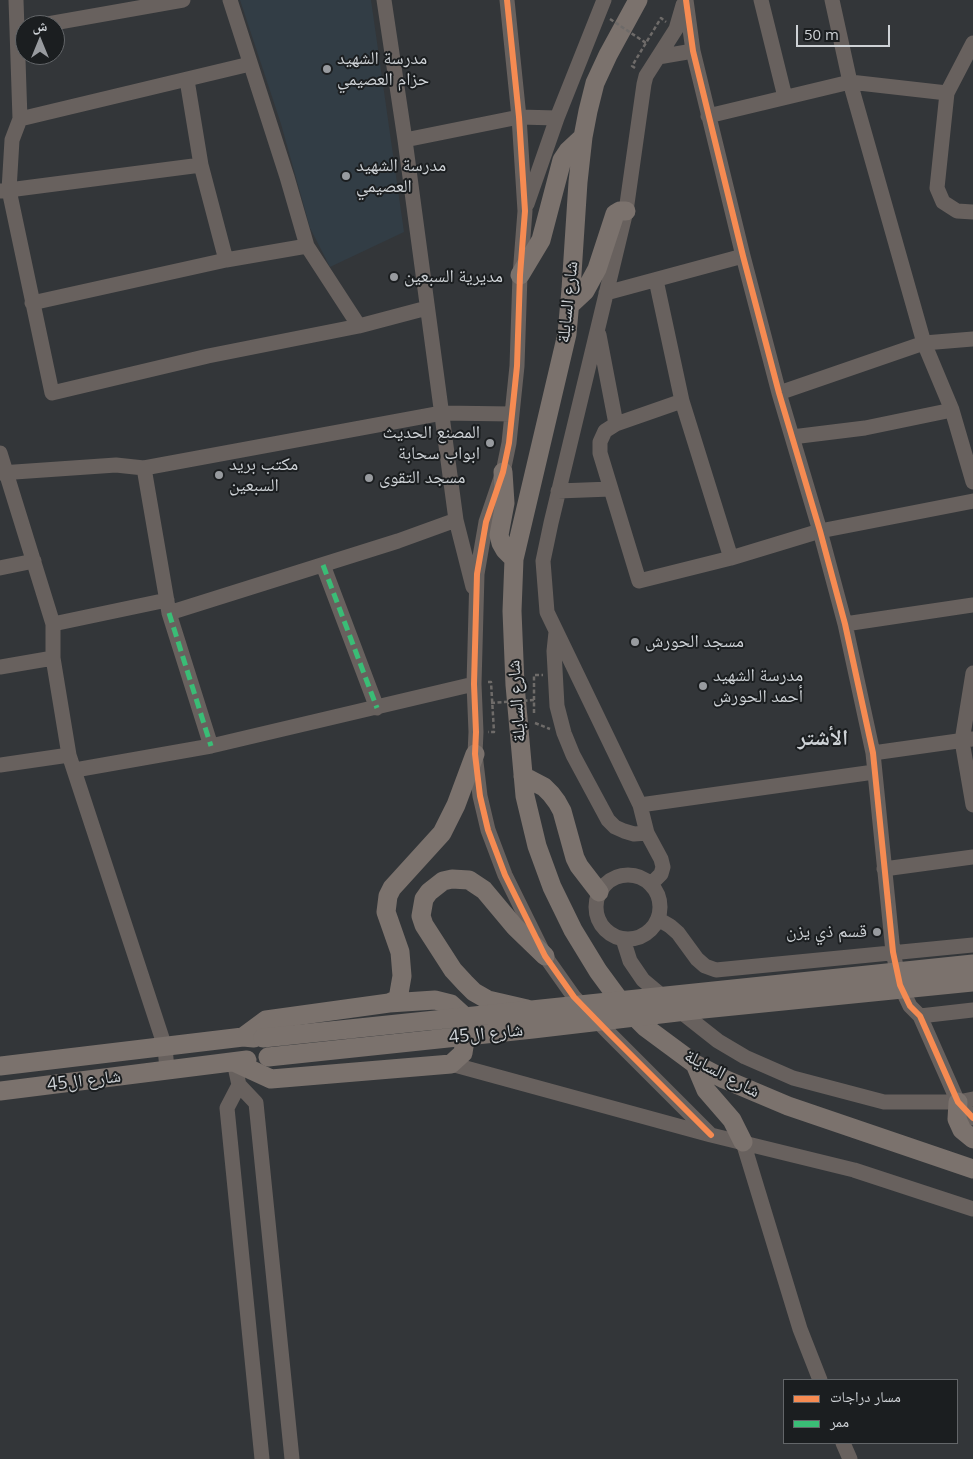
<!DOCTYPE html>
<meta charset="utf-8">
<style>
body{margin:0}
#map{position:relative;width:973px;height:1459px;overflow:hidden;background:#333639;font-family:"Open Sans","Noto Naskh Arabic",sans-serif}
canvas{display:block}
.legend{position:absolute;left:783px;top:1379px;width:175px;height:65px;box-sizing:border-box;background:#1b1e20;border:1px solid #636669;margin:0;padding:6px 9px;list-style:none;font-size:15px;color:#ced2d6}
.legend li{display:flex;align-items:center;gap:10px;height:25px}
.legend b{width:25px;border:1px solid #636669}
.north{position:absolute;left:15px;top:15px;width:50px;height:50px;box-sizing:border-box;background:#1b1e20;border:1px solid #636669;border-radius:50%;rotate:0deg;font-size:14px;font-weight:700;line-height:20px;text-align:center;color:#ced2d6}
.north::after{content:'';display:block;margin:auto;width:18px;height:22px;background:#989b9f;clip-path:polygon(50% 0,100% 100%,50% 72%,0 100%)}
.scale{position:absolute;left:796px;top:25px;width:94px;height:22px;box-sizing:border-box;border:2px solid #ced2d6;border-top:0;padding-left:6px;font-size:15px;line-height:18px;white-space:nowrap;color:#ced2d6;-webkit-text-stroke:4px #1b1e20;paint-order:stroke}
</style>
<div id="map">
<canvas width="973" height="1459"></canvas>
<ul class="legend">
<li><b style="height:6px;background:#f68b52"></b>مسار دراجات</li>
<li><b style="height:6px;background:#3abd76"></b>ممر</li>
</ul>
<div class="north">ش</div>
<div class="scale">50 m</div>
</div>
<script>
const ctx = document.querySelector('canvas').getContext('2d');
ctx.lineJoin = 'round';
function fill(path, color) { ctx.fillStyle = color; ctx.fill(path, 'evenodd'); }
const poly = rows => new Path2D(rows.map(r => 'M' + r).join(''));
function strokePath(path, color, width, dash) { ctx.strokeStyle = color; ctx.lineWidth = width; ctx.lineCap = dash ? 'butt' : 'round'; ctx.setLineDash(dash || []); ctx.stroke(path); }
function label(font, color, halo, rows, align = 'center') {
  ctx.font = font + ' "Open Sans","Noto Naskh Arabic",sans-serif'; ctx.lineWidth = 4; ctx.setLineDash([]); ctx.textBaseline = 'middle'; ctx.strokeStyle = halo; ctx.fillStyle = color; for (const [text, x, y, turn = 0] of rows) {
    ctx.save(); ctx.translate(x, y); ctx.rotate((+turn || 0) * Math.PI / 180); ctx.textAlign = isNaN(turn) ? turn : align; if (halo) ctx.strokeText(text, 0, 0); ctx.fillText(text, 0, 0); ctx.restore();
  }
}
fill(poly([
 [240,0,371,0,404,232,330,267,310,228,281,124]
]), '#323d45');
strokePath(poly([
 [635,68,632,66,661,18,666,22],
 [488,682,491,682,494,732,488,732],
 [534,713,534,675,543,675],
 [535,723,550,729]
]), '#6e6b69', 2.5, [4, 2.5]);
strokePath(poly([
 [16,0,20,119,12,140,9,190,52,393,208,356,359,326,427,308],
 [230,0,287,177,307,246,359,326],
 [384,0,405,140,456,520,473,587],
 [507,0,519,117,525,211,520,275,517,366,509,443,503,472,486,522,477,574,474,684,476,732,475,754,480,796,488,830,505,875,545,956,574,997,610,1034,711,1135],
 [686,0,693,51,743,256,779,393,820,531,845,624,873,753,893,952,900,985,910,1006,920,1016,958,1102,973,1118],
 [761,0,785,97],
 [832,0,850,82,924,343,952,410,973,482],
 [42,25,183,0],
 [973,43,947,93,937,188,943,202,957,211,973,212],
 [658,57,693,51],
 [187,80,201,165,226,260],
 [708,116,850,82,947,93],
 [20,119,250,64],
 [405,140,519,117,557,118],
 [1,191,201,165],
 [527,204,557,118,604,0],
 [656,280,682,401,731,558],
 [606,293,743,256],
 [32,303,226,260,307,246],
 [599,335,616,424],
 [779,393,924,343,973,339],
 [682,401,616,424,605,431,600,442,600,453,639,581,731,558,820,531,973,501],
 [792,437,865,428,952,410],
 [0,453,53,624,53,658,69,755,165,1047,167,1070],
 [144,468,169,613,211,746],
 [0,473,116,465,144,468,442,413,512,414],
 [558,491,611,489],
 [323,565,377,708],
 [0,568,34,561],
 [169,613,398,541,456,520],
 [53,624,167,600],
 [845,624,973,605],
 [556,632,554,651,557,706,564,733,573,755,608,820,615,827,624,831,634,834,647,833],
 [0,667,53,658],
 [973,673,962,741,973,805],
 [873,753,972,739],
 [0,765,69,755],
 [75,770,211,746,474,684],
 [640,805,874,772],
 [884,869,973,857],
 '596 907a32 32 0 1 1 64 0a32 32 0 1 1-64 0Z',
 [651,884,661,874,663,867,661,859,647,833,640,805,547,612,543,561,551,523,626,211,644,84,646,76,676,29,683,5],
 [658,919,670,926,678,933,697,959,705,966,716,970,973,945],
 [623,939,630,961,643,980,680,1011,718,1041,745,1057,793,1078,884,1102,958,1102,973,1099],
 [920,1016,973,1010],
 [234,1062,239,1085,256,1103,292,1459],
 [451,1064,711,1135,854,1170,973,1209],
 [239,1085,227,1108,262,1459],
 [743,1142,800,1329,820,1380],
 [843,1443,850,1459]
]), '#68615e', 15);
strokePath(poly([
 [638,0,608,55,595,83,588,111,583,137,578,182,571,289,567,334,514,559,512,611,515,685,525,796,537,846,552,887,573,930,598,971,623,1005,645,1027,695,1064,724,1079,788,1106,973,1169],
 [520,275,541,240,562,160,568,151,583,137],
 [570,305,585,291,597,269,615,214,620,211,626,211],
 [503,472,505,503,499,535,501,543,505,550,514,559],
 [523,776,544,787,551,794,557,802,562,811,575,858,579,866,599,892],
 [389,1003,398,999,402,976,400,952,386,912,388,896,392,888,442,833,456,805,475,754],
 [527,1009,488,1000,474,992,465,983,453,970,424,925,421,916,424,899,429,892,443,881,452,879,469,880,484,890,515,927,545,956],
 [234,1062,271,1079,451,1064,463,1053,466,1033,462,1014,451,1004,435,1000,389,1003,266,1020,243,1037],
 [695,1064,706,1090,732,1120,743,1142],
 [0,1066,243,1037,254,1038],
 [0,1091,247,1060],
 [958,1102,957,1119,962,1130,973,1139]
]), '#7b726d', 19);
strokePath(poly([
 [610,19,646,43],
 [491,703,534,700]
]), '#6e6b69', 2.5, [4, 2.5]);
strokePath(poly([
 [263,1038,973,964],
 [268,1057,533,1029,703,1009,973,982]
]), '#7b726d', 19);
strokePath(poly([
 [323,565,377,708],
 [169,613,211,746]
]), '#3abd76', 5, [10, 5]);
strokePath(poly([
 [507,0,519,117,525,211,520,275,517,366,509,443,503,472,486,522,477,574,474,684,476,732,475,754,480,796,488,830,505,875,545,956,574,997,610,1034,711,1135],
 [686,0,693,51,743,256,779,393,820,531,845,624,873,753,893,952,900,985,910,1006,920,1016,958,1102,973,1118]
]), '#f68b52', 6);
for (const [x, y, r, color] of [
 [327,69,5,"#989b9f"],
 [346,176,5,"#989b9f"],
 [394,277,5,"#989b9f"],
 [490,443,5,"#989b9f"],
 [219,475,5,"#989b9f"],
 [369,478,5,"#989b9f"],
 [635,642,5,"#989b9f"],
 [703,686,5,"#989b9f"],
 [877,932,5,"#989b9f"]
]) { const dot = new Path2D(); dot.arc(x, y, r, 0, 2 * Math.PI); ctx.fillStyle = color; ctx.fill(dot); strokePath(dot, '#1b1e20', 2); }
label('18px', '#ced2d6', '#1b1e20', [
 ["مدرسة الشهيد",337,59],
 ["حزام العصيمي",337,80],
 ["مدرسة الشهيد",356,166],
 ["العصيمي",356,187],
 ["مديرية السبعين",404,277],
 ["المصنع الحديث",480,433,"right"],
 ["ابواب سحابة",480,454,"right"],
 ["مكتب بريد",229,465],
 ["السبعين",229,486],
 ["مسجد التقوى",379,478],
 ["مسجد الحورش",645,642],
 ["مدرسة الشهيد",713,676],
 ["أحمد الحورش",713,697],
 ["قسم ذي يزن",867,932,"right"]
], 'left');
label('18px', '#ced2d6', '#1b1e20', [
 ["شارع السايلة",568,302,-84],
 ["شارع السايلة",517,701,-94],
 ["شارع ال45",486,1034,-6],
 ["شارع السايلة",722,1074,28],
 ["شارع ال45",84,1081,-7]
]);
label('bold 22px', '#ced2d6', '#1b1e20', [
 ["الأشتر",823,739]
]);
</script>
